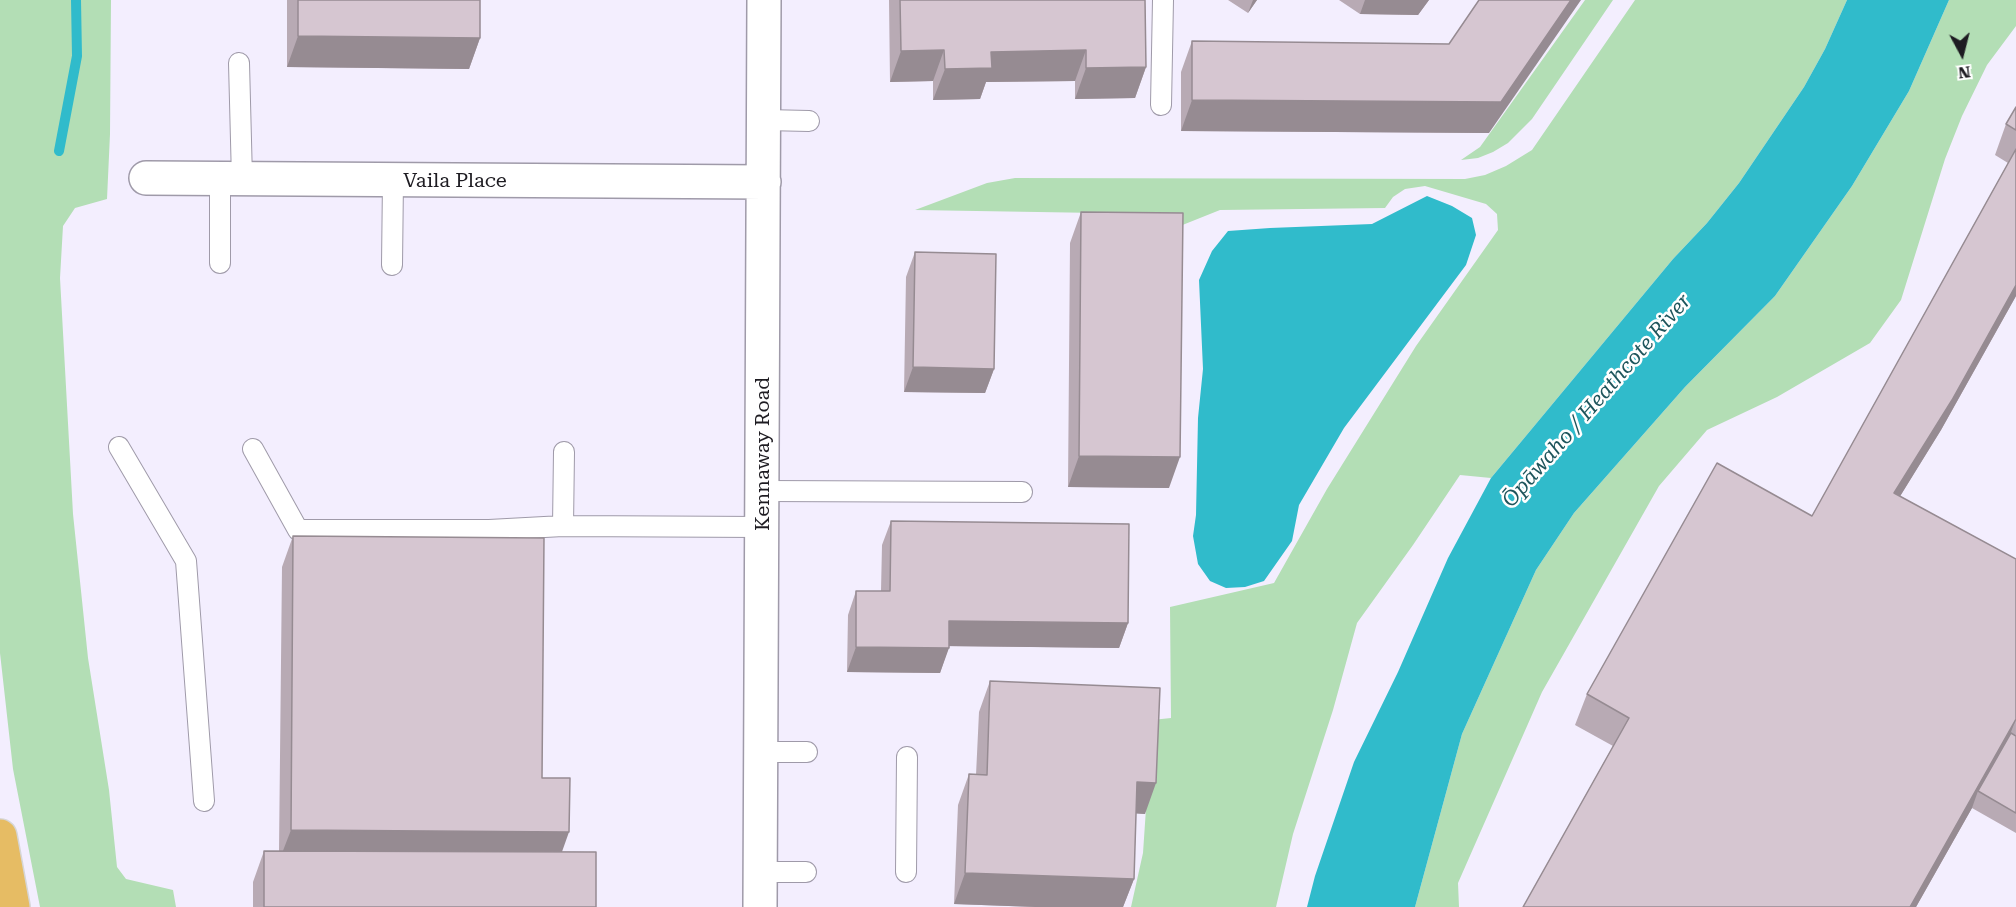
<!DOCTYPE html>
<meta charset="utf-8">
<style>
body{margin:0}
#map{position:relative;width:2016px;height:907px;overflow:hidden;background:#f3eefe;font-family:"Roboto Serif",serif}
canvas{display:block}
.north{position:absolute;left:1932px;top:24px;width:60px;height:60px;-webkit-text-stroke:4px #fff;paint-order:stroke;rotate:173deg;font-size:16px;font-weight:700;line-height:24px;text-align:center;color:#1e1c22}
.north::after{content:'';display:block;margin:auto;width:21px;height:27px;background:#1e1c22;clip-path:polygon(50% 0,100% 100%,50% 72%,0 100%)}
</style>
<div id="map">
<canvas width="2016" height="907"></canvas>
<div class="north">N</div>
</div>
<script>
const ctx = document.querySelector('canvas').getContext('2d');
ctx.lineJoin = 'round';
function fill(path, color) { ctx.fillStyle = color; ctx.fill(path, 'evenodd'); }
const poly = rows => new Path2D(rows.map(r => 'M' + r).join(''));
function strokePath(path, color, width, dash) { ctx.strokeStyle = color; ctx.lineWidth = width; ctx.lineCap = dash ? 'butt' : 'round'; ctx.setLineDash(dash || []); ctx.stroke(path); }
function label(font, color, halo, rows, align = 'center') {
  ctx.font = font + ' "Roboto Serif",serif'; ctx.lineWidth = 5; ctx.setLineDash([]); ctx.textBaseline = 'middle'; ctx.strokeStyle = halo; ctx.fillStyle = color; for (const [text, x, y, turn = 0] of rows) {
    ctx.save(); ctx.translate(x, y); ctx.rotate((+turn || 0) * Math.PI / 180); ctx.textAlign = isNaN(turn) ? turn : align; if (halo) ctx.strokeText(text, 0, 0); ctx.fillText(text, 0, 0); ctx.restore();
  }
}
fill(poly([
 [0,0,111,0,110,134,107,199,75,208,63,226,60,278,73,514,88,658,109,790,117,867,126,879,173,890,176,907,40,907,13,769,0,653],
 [1585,0,1613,0,1532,119,1508,143,1493,152,1478,158,1461,160,1480,147],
 [1635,0,1847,0,1825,49,1804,87,1739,183,1707,223,1673,259,1491,478,1460,475,1413,545,1357,623,1333,710,1293,834,1276,907,1131,907,1143,853,1152,720,1171,718,1170,607,1274,583,1327,489,1416,346,1498,230,1497,214,1486,204,1425,186,1405,189,1393,197,1385,208,1220,210,1175,228,1160,214,915,210,987,183,1015,178,1465,179,1485,175,1506,166,1532,150],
 [1949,0,2016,0,2016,26,1987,65,1962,116,1945,159,1901,300,1870,343,1777,397,1707,430,1659,486,1542,692,1458,883,1459,907,1415,907,1462,734,1536,570,1574,513,1685,387,1775,296,1852,186,1909,91]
]), '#b3deb5');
fill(poly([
 [1847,0,1949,0,1909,91,1852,186,1775,296,1685,387,1574,513,1536,570,1462,734,1415,907,1307,907,1315,876,1354,762,1398,672,1448,558,1491,478,1673,259,1707,223,1739,183,1804,87,1825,49],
 [1427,196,1452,206,1472,218,1476,235,1466,265,1344,428,1299,505,1292,541,1264,581,1245,587,1226,588,1210,581,1198,564,1193,536,1196,515,1198,418,1203,369,1199,280,1212,251,1228,231,1270,228,1372,224]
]), '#30bbcb');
strokePath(poly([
 [59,151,77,56,76,0]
]), '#30bbcb', 10);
const service = poly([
 [239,63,242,179],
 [1161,105,1163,0],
 [765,120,809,121],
 [220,179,220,263],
 [392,265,393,180],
 [119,447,186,561,204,801],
 [253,449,298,530,489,530,563,526],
 [564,452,563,526,762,527],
 [763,491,1022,492],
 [761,752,807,752],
 [760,872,806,872],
 [906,872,907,757]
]);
const minor = poly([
 [146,178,764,182],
 [760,907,764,0]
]);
const trunk = poly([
 [0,836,13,907]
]);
strokePath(service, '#9f9aa9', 22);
strokePath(minor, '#9f9aa9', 36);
strokePath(trunk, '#d6d6d7', 36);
strokePath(service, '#fff', 20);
strokePath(minor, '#fff', 33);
strokePath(trunk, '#e6bc64', 33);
fill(poly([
 [287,0,480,0,480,38,469,69,287,67],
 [889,0,1145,0,1146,67,1135,98,1075,99,1075,81,986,82,980,99,933,100,933,81,890,82],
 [1228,0,1257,0,1248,13],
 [1339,0,1429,0,1418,15,1360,14],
 [1192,41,1489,133,1181,131,1181,72],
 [2016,107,2016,296,1941,430,1900,496,2016,559,2016,833,1972,808,1916,907,1523,907,1613,746,1575,725,1587,694,1812,516,2008,163,1995,155,2006,124],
 [1081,212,1169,488,1068,487,1070,243],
 [915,252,994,369,985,393,904,392,906,277],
 [891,521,1128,623,1119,648,949,646,940,673,847,672,848,615,856,591,881,591,882,545],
 [293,536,542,778,562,852,596,907,253,907,253,882,264,851,279,851,282,567],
 [990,681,1145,814,1136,813,1134,879,1123,907,1036,907,954,904,958,805,969,774,976,775,979,712]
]), '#b8aab4');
fill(poly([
 [1253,0,1257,0,1248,13],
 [1365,0,1429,0,1418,15,1360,14],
 [1571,0,1581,0,1489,133,1181,131,1192,100,1501,102],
 [298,36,480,38,469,69,287,67],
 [944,50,933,81,890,82,901,51],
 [1086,50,1075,81,986,82,980,99,933,100,945,69,991,52],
 [1146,67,1135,98,1075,99,1086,68],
 [2016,285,2016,296,1941,430,1883,524,1894,493],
 [913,367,994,369,985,393,904,392],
 [1079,456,1180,457,1169,488,1068,487],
 [949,621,1128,623,1119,648,940,646],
 [856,647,949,648,940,673,847,672],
 [2016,719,2004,750,1978,791,1972,808,1916,907,1910,907],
 [1137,782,1156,783,1145,814,1126,813],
 [291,830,569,832,558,863,279,861],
 [965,873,1134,879,1123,907,1036,907,954,904]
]), '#968b92');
const building = poly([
 [298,0,480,0,480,38,298,36,298,0],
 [900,0,1145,0,1146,67,1086,68,1086,50,991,52,992,68,945,69,944,50,901,51,900,0],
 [1479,0,1571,0,1501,102,1192,100,1192,41,1449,44,1479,0],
 [2016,107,2016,130,2006,124,2016,107],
 [2016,149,2016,285,1952,400,1894,493,2016,559,2016,719,1910,907,1523,907,1629,718,1587,694,1717,463,1812,516,2016,149],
 [1081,212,1183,213,1180,457,1079,456,1081,212],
 [915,252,996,254,994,369,913,367,915,252],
 [891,521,1129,524,1128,623,949,621,949,648,856,647,856,591,890,591,891,521],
 [293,536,544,538,542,778,570,778,569,832,291,830,293,536],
 [990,681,1160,688,1156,783,1137,782,1134,879,965,873,969,774,987,775,990,681],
 [2011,733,2016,736,2016,813,1978,791,2011,733],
 [264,851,596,852,596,907,264,907,264,851]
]);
fill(building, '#d6c6d1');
strokePath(building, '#968b92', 1.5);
label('20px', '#1e1c22', '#fff', [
 ["Vaila Place",455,181],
 ["Kennaway Road",763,454,-90]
]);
label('italic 21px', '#1e555c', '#fff', [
 ["Ōpāwaho / Heathcote River",1597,401,-49]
]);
</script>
